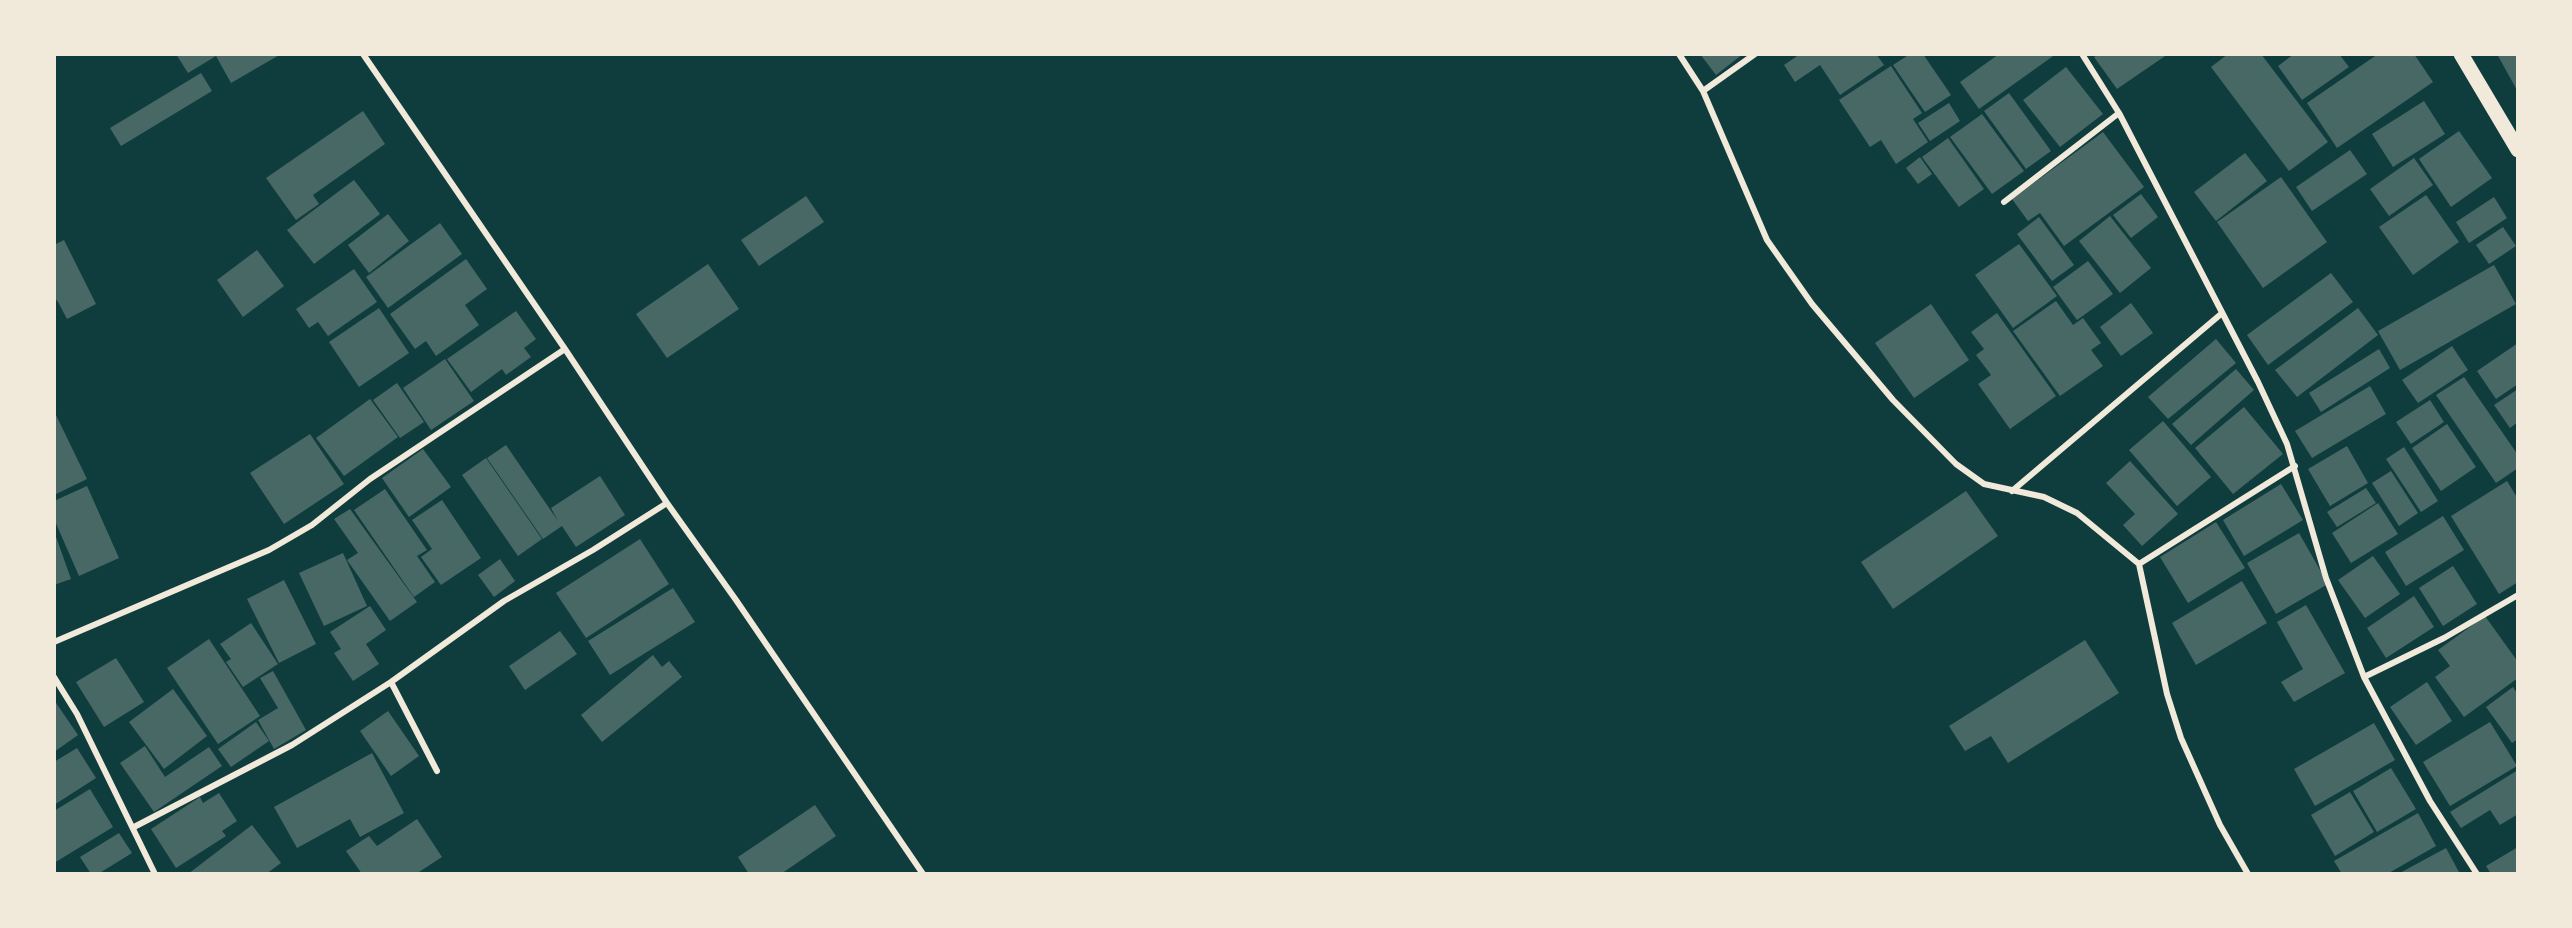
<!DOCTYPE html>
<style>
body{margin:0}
#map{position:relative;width:2572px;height:928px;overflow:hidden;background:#0f3d3e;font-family:"IBM Plex Serif",serif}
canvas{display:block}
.frame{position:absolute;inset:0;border:56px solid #f1e9da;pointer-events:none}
</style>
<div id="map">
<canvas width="2572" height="928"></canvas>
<div class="frame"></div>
</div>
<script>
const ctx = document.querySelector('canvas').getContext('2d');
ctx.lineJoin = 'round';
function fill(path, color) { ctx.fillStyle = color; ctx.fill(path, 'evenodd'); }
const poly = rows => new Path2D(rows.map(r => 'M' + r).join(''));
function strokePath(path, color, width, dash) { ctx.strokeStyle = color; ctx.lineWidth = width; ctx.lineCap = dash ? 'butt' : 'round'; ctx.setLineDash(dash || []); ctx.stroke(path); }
fill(poly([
 [176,54,281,54,231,83,216,56,188,73],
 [1700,54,1743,54,1716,75],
 [1800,54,1876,54,1884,65,1840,95,1820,65,1795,82,1784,65],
 [1910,54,1923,54,1951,95,1925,112,1893,65],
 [1999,54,2056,54,1979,109,1960,82],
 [2099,54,2168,54,2117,89,2094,57],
 [2228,54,2261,54,2328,142,2289,171,2211,67],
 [2294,54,2339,54,2349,67,2302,100,2278,66],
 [2378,54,2414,54,2433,82,2337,148,2307,103],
 [2497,54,2518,54,2518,92],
 [1891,66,1922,113,1913,119,1928,142,1896,164,1881,140,1870,147,1839,100],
 [2066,67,2103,114,2060,147,2023,100],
 [201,73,212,91,121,146,110,128],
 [2009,93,2051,151,2026,169,1984,111],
 [2424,101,2445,134,2393,167,2372,134],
 [1949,103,1960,121,1930,141,1918,123],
 [363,111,385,144,313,195,319,204,296,220,266,178],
 [1982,114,2024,171,1992,194,1950,137],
 [2459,131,2492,178,2451,207,2419,159],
 [2103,132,2144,187,2064,246,2040,213,2028,221,2012,199],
 [1948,138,1984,189,1959,207,1922,157],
 [2350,150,2367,174,2312,211,2296,187],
 [2245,153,2267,181,2216,221,2194,192],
 [1920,157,1932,174,1918,184,1906,168],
 [2414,158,2433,185,2389,216,2370,189],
 [2281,177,2327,242,2263,288,2217,222],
 [354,180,380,214,314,264,287,230],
 [2141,194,2158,217,2131,238,2113,215],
 [2426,195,2459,242,2413,275,2379,227],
 [806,196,824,222,759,266,741,240],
 [2494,197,2507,218,2469,243,2456,222],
 [388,214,409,241,369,273,348,245],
 [2110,216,2151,268,2120,293,2079,241],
 [2039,217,2074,265,2052,281,2017,234],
 [440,223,462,254,388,308,366,277],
 [2503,227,2516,246,2489,264,2476,245],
 [64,240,96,304,67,319,57,300,54,302,54,245],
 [2019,244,2057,296,2013,328,1975,275],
 [257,250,284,286,243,317,217,280],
 [466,259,487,289,465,305,479,325,436,356,426,341,415,349,390,314],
 [2088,261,2113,294,2077,320,2053,287],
 [708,264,739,309,667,358,636,314],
 [2494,265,2516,304,2400,370,2378,331],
 [354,269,377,302,328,336,318,322,309,328,296,309],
 [2331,273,2353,302,2268,365,2247,335],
 [2056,301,2073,325,2083,318,2101,343,2091,350,2103,366,2060,396,2013,331],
 [2131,303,2153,333,2121,356,2100,327],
 [1931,304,1969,360,1914,398,1875,343],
 [379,308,409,353,359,387,329,342],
 [2358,308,2378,335,2297,397,2275,370],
 [516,311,536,339,524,348,531,357,506,375,502,369,471,392,447,359],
 [1997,313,2056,396,2010,429,1978,384,1991,375,1976,355,1984,349,1971,332],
 [2216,339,2236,363,2168,419,2148,397],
 [2518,343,2518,384,2496,399,2477,371],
 [2452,346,2468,370,2418,403,2402,380],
 [2379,349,2390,368,2321,412,2309,393],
 [445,359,474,401,431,430,403,388],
 [2236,369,2254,390,2191,445,2172,424],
 [2464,377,2518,455,2518,468,2496,483,2436,395],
 [397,383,424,422,400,438,373,400],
 [2370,386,2386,414,2312,458,2295,431],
 [2518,389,2518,422,2510,428,2494,405],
 [370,399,398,437,344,476,316,438],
 [2430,400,2444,422,2411,444,2396,422],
 [2244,407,2283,454,2233,494,2195,448],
 [54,411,87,479,54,495],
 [2163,421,2211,477,2177,506,2129,450],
 [2447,424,2476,467,2441,491,2412,448],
 [310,434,344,484,284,524,250,473],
 [506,445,558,521,551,508,600,476,625,515,576,547,562,526,543,539,487,458],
 [2347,446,2368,483,2330,506,2308,469],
 [2404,447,2438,501,2421,512,2386,459],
 [423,449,451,487,409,517,382,478],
 [486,458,542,539,518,556,462,475],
 [2130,461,2178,514,2142,546,2123,525,2135,514,2106,483],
 [2391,471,2418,513,2399,526,2372,483],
 [2507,481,2518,499,2518,582,2499,594,2451,516],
 [2281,484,2303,520,2244,556,2223,520],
 [87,486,119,558,79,576,54,519,54,501],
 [2366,488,2376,503,2337,527,2327,512],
 [385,489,427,550,417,556,435,582,414,597,354,510],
 [1966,491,1998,536,1893,609,1861,562],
 [442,500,481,558,441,585,421,557,432,549,412,520],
 [2378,503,2398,534,2351,563,2332,533],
 [350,509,417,602,390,621,347,560,358,553,334,519],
 [2443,516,2464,550,2406,586,2385,552],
 [2216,522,2245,568,2188,603,2160,557],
 [54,531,71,579,54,585],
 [2299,533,2328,584,2276,614,2247,563],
 [640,539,669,584,586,638,556,593],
 [343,553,367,606,324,626,299,573],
 [2373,556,2400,594,2365,618,2338,580],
 [500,559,515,581,494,597,478,575],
 [2453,566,2477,604,2443,626,2419,588],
 [284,580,316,644,279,663,247,599],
 [2242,581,2267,623,2196,665,2172,623],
 [673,588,695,622,610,675,588,641],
 [2414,596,2434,627,2386,658,2367,628],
 [2306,605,2345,673,2294,702,2281,682,2303,669,2277,622],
 [370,606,386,630,366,644,379,664,353,681,334,653,341,649,330,632],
 [2485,616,2518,662,2518,678,2464,717,2435,677,2450,666,2438,650],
 [251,623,278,664,243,687,226,662,231,659,220,644],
 [560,631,577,654,525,690,509,666],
 [209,639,260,716,218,744,167,668],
 [2085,640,2119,693,2008,763,1991,736,1965,751,1949,726],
 [653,655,662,667,669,661,682,677,602,742,581,715],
 [116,658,144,702,104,727,76,682],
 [273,671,306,730,274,749,258,720,278,708,260,678],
 [2427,682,2452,721,2416,745,2390,707],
 [2513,687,2518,695,2518,739,2512,743,2486,707],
 [173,689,207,736,164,769,129,722],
 [54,700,78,735,54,752],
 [388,711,419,756,391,776,360,731],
 [256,722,269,741,231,767,218,749],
 [2490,722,2517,766,2450,806,2423,762],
 [2374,723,2395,760,2315,806,2294,769],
 [145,746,165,777,209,747,222,766,154,812,120,763],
 [77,748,96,778,54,805,54,762],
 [372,753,404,813,360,837,350,819,297,848,274,807],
 [2391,768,2416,809,2377,832,2353,791],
 [2518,770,2518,814,2500,825,2490,810,2461,828,2450,812],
 [90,789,113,827,54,863,54,811],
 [2350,792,2374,832,2335,856,2311,815],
 [219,793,237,821,222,831,226,836,176,868,151,829,200,797,203,803],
 [815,805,836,836,781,874,749,874,738,857],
 [2418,813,2436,846,2387,874,2342,874,2334,861],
 [417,819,442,857,416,874,362,874,346,851,369,836,377,846],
 [252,825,281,863,266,874,188,874],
 [119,833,132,853,98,874,91,874,80,857],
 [2518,847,2518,874,2491,874,2486,866],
 [2446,848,2460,874,2398,874]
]), '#486865');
strokePath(poly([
 [363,54,565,349,667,503,736,600,923,874],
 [1679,54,1703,91,1767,240,1812,304,1893,400,1956,464,1984,484,2044,497,2077,513,2139,564,2167,694,2181,738,2220,825,2248,874],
 [2082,54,2119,113,2258,382,2287,444,2326,578,2364,677,2430,801,2477,874],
 [1703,91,1755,54],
 [2004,202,2119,113],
 [2012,491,2221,314],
 [2139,564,2295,466],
 [54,642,269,550,312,525,370,479,565,349],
 [54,677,77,714,155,874],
 [2364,677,2444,638,2518,595],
 [391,682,437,771],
 [134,827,292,745,391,682,504,601,593,550,667,503]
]), '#f1e9da', 6);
strokePath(poly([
 [2461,54,2518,150]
]), '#f1e9da', 15);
</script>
